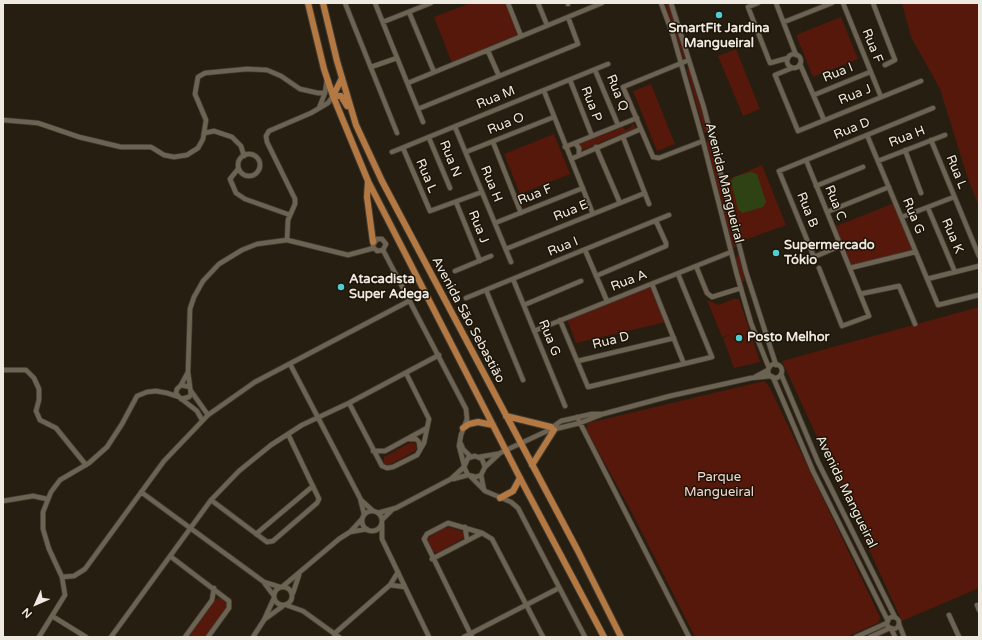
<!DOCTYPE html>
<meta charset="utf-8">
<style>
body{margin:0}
#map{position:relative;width:982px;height:640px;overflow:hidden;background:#261e10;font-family:"Varela Round",sans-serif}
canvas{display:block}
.frame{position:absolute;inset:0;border:4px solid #efeae1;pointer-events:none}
.north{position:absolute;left:16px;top:584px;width:40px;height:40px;-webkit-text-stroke:3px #1c1407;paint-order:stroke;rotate:225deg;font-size:11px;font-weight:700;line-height:16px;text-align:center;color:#efeae1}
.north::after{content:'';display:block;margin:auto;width:14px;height:18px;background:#efeae1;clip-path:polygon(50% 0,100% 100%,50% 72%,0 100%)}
</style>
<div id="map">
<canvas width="982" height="640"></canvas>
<div class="frame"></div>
<div class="north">N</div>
</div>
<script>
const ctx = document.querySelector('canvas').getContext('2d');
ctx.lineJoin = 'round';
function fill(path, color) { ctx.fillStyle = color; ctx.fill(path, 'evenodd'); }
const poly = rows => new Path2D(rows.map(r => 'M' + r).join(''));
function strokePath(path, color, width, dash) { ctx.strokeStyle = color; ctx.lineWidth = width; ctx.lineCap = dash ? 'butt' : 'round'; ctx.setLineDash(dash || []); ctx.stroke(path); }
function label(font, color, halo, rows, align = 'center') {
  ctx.font = font + ' "Varela Round",sans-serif'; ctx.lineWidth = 3; ctx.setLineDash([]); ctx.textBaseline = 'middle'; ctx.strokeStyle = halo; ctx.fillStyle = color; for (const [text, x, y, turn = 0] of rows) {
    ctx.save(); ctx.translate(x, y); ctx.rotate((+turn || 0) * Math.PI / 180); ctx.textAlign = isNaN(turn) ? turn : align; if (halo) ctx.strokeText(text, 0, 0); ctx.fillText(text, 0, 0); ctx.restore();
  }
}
fill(poly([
 [471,3,506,3,518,36,452,63,434,17],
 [665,3,668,3,686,58,683,59],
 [902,3,979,3,979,207,967,176,940,89,911,37],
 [841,17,858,59,813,77,796,35],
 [736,49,760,109,743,116,718,56],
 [688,66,707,130,705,135,687,71],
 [651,84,675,144,657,151,633,91],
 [633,123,636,128,582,150,580,144,623,127,625,130,630,128],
 [554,134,570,174,520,194,504,154],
 [710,140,736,247,733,248,706,142],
 [762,165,786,225,742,241,727,180],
 [894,203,913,249,911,252,852,266,849,264,834,227],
 [738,253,745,280,742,283,736,259],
 [649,286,652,287,666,322,576,343,567,319],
 [733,299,739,299,760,362,734,368,723,338,730,335,722,337,707,300,719,305],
 [979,307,979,588,902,621,782,361],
 [764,381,769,386,880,617,878,623,846,637,695,637,631,511,586,429,588,423],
 [411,442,415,443,417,447,415,451,389,465,383,464,384,457],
 [448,527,462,531,464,535,462,539,437,553,431,551,427,543,428,538,439,530],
 [221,598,227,603,227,606,205,637,187,637,211,604,216,599]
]), '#56180a');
fill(poly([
 [751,172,757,174,766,202,763,207,743,213,738,210,731,181,734,177]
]), '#2f4214');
const minor = poly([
 [345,3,397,133],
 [375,3,423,122],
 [508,3,521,36],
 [538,3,547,25],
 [568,3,568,4],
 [661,3,673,35,703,141,737,275,751,323,769,368],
 [671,3,704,108,746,272,776,365],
 [758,3,748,7,770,63,788,58],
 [776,3,796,55],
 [843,3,881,97],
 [873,3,895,60,885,65],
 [409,12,434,72],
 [383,22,431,3],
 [784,22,832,3],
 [488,51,499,76],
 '787 61a7 7 0 1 1 14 0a7 7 0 1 1-14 0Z',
 [689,60,623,87,653,157,659,158,703,141],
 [800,64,824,120],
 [371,67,397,58],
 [792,68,775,75,798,131,921,81],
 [595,70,618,125],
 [570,80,592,136],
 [408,83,602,3],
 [544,91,593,214],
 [814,95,870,72],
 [319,108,325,93,327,79],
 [418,109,578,44,568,17],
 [3,120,38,123,79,137,121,147,151,147,164,155,174,157,187,155,198,148,203,139,206,120,195,94,198,77,205,73,247,69,267,70,281,76,300,89,318,93,325,93],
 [455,127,511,262],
 [205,133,214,131,232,137,241,146,244,156],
 [867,135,938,305,979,295],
 [623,137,649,204],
 [429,138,450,188],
 [931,140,979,256],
 [493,142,521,213],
 [575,143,579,148,579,155],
 [565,147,637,118],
 [596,147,620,203],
 [403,148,430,211,482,192],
 [905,150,921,193],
 [392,152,608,64],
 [466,152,554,117],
 '238 165a11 11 0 1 1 22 0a11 11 0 1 1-22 0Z',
 [571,159,641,129],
 [806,160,869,316,842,326,819,268],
 [878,161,945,135],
 [238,169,230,179,236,193,245,199,290,215],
 [816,186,863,167],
 [456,202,480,261],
 [928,208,955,272],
 [827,212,889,187],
 [902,217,954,197],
 [495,223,583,188],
 [287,240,348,255,374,248,377,251,383,250],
 [373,245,377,239,382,239,386,244,383,250],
 [840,246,814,257,779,171,933,108],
 [506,249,645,193],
 [383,250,466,409,467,419,461,435,459,446,464,465],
 [585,250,607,301],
 [696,266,707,293,712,297,741,288],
 [850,268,915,252],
 [455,271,491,256],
 [596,276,666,246,666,243,656,221],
 [513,279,565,406],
 [927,279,979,266],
 [652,284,684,364],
 [486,290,523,380],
 [860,294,899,286,915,324],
 [466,298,669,215],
 [524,305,581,281],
 [560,320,588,387,712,357,678,274],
 [534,331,731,252],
 [578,361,674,338],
 [290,364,360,498,364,514],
 '768 371a7 7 0 1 1 14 0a7 7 0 1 1-14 0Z',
 [3,370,26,370,34,378,39,389,39,400,36,411,40,420,56,428,86,465],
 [781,374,818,462,895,617],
 [755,377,768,370],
 [773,377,813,471,888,621],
 [181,385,188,372],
 [190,387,188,372,190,309,194,297,203,281,219,264,242,250,257,244,287,240,288,220,295,204,295,199,267,142,266,136,269,131,311,113,328,103,333,96],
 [191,391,208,415],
 [181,399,189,397,191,394,190,387,181,385,177,389,176,393,179,397,197,411,202,420],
 [349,403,382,466,387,468,393,467,417,455,424,443,429,419,406,373],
 [577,417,689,637],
 [547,431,580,423,603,414,670,396,751,378,771,376],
 [409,439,416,439,419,442,420,450],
 [461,444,463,449,471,457],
 [373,451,385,451,427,428],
 [479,457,497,454],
 [485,467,500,453,547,431,561,421,592,414,601,414],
 [481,475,484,490],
 [471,477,485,491,511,502,518,508,585,637],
 [453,479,468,475,476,477,481,475,485,467,482,459,475,456,468,458,464,467,468,475],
 [141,492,264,582,280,587],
 [211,500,267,542,273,541,317,503,319,499,288,434],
 [361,500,373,511],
 [3,501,33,496,47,499],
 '362 521a10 10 0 1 1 20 0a10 10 0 1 1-20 0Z',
 [378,513,396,508,451,479,464,467],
 [382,520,392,510],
 [382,524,382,539,429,637],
 [465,527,467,540],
 [350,532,367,529],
 [256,534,313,486],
 [170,556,229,601,229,608,208,637],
 [432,559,482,533],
 [62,577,74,576,85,569,164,461,208,415,255,382,409,301],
 [265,584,274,596],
 [390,585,405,587],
 '274 596a9 9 0 1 1 18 0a9 9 0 1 1-18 0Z',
 [282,587,339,539,350,532,362,519],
 [293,593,299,575],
 [286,605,303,611,339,637],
 [977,605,979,610],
 [949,615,959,637],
 [52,616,86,637],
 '887 623a6 6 0 1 1 12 0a6 6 0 1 1-12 0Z',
 [265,619,283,606],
 [899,624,904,637],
 [891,628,895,637],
 [334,634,390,585,398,572],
 [39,637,65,595,62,577,49,549,43,529,43,512,51,492,60,480,89,463,107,447,122,424,137,396,147,392,156,391,167,393,179,397],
 [111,637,211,500,239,471,271,445,302,425,349,403,439,355],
 [185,637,212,600,214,588],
 [253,637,264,620,274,598],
 [464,637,559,588],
 [472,637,424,539,427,534,448,523,482,533,492,539,543,637],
 [856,637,887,623],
 [870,637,890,628]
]);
const major = poly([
 [308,3,324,69,333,96,368,181,520,478,604,637],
 [323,3,337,61,356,125,382,181,578,551,621,637],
 [333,96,341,96,347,106],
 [333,96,342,78],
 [368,181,367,197,373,242],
 [506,416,551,427],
 [463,428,469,424,478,422,493,425],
 [532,465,554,430],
 [500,498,513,491,520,478]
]);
strokePath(minor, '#403a32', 6);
strokePath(major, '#403a32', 8);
strokePath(minor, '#6c6353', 4.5);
strokePath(major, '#b47942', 6);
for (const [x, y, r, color] of [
 [719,15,4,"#51ccd2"],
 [776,253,4,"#51ccd2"],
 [341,287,4,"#51ccd2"],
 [739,338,4,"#51ccd2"]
]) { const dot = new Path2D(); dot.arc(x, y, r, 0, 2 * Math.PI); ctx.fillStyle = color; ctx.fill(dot); strokePath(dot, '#1c1407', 1.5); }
label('bold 13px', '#efeae1', '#1c1407', [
 ["SmartFit Jardina",719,29,"center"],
 ["Mangueiral",719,44,"center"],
 ["Supermercado",784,246],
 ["Tókio",784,261],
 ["Atacadista",349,280],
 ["Super Adega",349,295],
 ["Posto Melhor",747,338]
], 'left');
label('13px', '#efeae1', '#1c1407', [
 ["Rua F",872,46,68],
 ["Rua I",838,73,-22],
 ["Rua Q",617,93,68],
 ["Rua J",855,95,-22],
 ["Rua M",496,98,-22],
 ["Rua P",591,104,69],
 ["Rua O",506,124,-22],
 ["Rua D",852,129,-22],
 ["Rua H",907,137,-21],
 ["Rua N",450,159,68],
 ["Rua L",956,172,68],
 ["Rua L",426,176,67],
 ["Avenida Mangueiral",724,183,76],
 ["Rua H",491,184,68],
 ["Rua F",535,195,-22],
 ["Rua C",835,203,68],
 ["Rua B",807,210,68],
 ["Rua E",571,211,-22],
 ["Rua G",913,216,68],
 ["Rua J",478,227,68],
 ["Rua K",952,236,67],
 ["Rua I",563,247,-22],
 ["Rua A",629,281,-21],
 ["Avenida São Sebastião",468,320,62],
 ["Rua G",549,338,68],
 ["Rua D",611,341,-14],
 ["Avenida Mangueiral",846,492,64]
]);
label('13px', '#f3d9d3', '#1c1407', [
 ["Parque",719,478],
 ["Mangueiral",719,493]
]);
</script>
